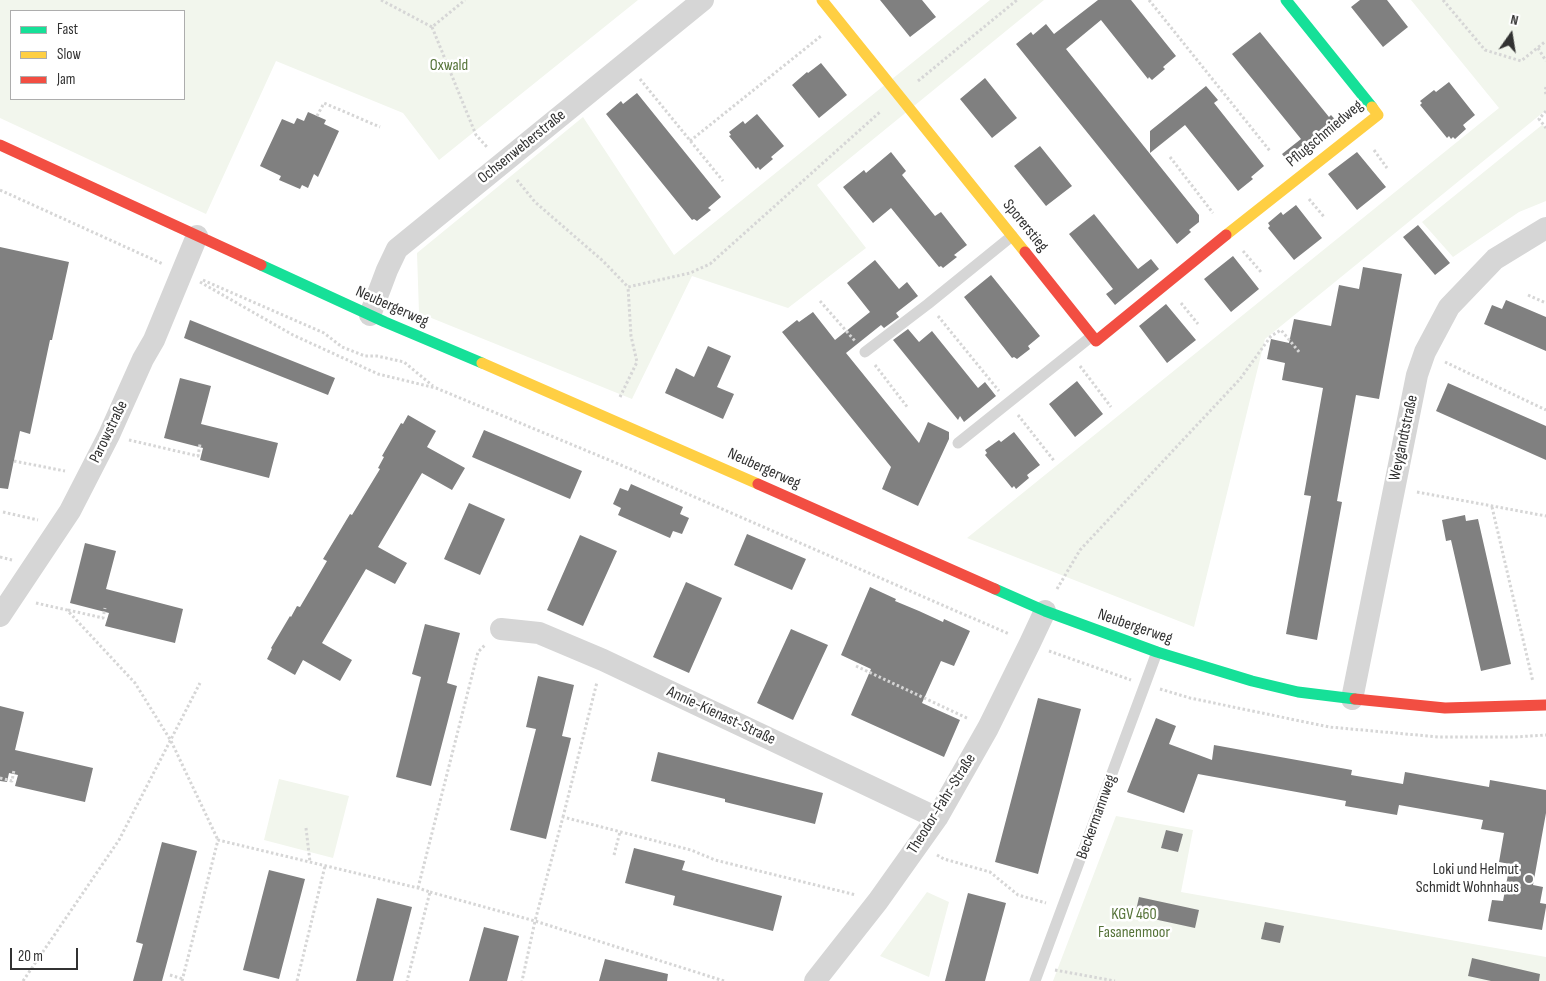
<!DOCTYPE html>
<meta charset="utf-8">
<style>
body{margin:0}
#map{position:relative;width:1546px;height:981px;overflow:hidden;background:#fff;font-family:"Sofia Sans Condensed",sans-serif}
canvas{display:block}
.legend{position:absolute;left:10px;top:10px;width:175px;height:90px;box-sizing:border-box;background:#fff;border:1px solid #adadad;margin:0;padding:6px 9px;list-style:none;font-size:15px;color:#323232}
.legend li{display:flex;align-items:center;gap:10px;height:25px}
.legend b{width:25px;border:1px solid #adadad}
.north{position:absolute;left:1486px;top:10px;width:50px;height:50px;-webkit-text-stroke:4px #fff;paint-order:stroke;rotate:13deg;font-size:14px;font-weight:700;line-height:20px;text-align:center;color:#323232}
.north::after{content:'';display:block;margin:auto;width:18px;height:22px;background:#323232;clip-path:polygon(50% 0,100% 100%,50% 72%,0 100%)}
.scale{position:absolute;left:10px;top:948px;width:68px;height:22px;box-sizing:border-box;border:2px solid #323232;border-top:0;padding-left:6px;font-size:15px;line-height:18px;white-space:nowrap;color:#323232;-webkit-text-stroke:4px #fff;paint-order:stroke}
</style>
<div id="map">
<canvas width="1546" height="981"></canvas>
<ul class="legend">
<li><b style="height:6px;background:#16e098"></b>Fast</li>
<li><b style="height:6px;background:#ffcf43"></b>Slow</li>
<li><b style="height:6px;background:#f24e42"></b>Jam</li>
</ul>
<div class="north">N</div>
<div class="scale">20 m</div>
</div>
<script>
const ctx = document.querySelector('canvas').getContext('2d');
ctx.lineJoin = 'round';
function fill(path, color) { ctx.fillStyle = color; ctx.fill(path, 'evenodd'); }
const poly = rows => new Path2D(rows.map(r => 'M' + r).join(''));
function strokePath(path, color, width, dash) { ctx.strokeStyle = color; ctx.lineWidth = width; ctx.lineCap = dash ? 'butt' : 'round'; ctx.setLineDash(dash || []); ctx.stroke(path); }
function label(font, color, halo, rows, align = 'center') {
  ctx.font = font + ' "Sofia Sans Condensed",sans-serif'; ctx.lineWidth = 5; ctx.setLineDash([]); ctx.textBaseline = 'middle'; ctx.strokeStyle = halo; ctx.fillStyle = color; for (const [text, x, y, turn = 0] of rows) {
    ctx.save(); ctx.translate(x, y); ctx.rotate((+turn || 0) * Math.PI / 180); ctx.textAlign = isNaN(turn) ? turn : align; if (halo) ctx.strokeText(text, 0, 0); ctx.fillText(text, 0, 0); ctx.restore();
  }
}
fill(poly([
 [0,0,638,0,439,160,403,113,276,61,206,214,0,118],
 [11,11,184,11,184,99,11,99],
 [990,0,1044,0,817,185,866,248,788,308,692,276,632,399,419,313,417,253,583,117,674,255],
 [1411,0,1546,0,1546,110,1265,339,1194,627,967,538,1499,108],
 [1542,125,1546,127,1546,201,1519,212,1453,257,1422,222],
 [279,779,349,796,333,858,264,840],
 [1116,816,1193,830,1181,892,1546,957,1546,981,1053,981],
 [927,892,949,902,929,977,880,956]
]), '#f2f6ed');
fill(poly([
 [880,0,922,0,936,17,910,37],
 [1098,0,1131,0,1176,56,1163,67,1165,69,1152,80,1149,77,1148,79,1101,20,1066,49,1199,215,1199,222,1189,230,1191,232,1177,244,1016,44,1031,32,1033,35,1046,24,1054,34],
 [1360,0,1387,0,1408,27,1383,47,1351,7],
 [1260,32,1329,117,1331,115,1340,125,1290,164,1282,154,1301,139,1232,54],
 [821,63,847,95,819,118,792,85,807,72,808,73],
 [985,78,1017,118,992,138,960,99],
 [1449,82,1475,115,1463,125,1466,129,1455,139,1453,137,1451,139,1449,136,1447,138,1420,105,1422,103,1420,101,1434,90,1436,92],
 [1206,86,1218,100,1214,103,1264,166,1251,177,1253,179,1238,191,1185,125,1150,153,1150,131],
 [637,93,721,197,708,208,711,210,697,221,694,219,692,220,606,114,621,101,623,104],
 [308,112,326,120,324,124,339,131,318,177,314,174,308,188,302,185,300,189,279,180,281,176,260,166,282,119,294,124,297,118,304,121],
 [757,114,784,146,771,157,773,159,760,170,758,167,756,169,729,136,731,135,729,132,743,121,745,124],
 [1040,146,1072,186,1046,206,1014,166],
 [891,152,906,171,902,175,935,216,941,212,967,245,954,255,957,257,943,268,941,266,939,267,891,208,873,223,843,187,864,170,866,173],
 [1357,152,1386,187,1357,210,1328,174],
 [1296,205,1322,238,1294,260,1268,228,1270,226,1268,223,1281,212,1283,215],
 [1094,214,1138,269,1151,259,1159,269,1115,305,1106,294,1113,289,1069,234],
 [1418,225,1450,263,1435,275,1403,237],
 [0,247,69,262,52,340,50,340,30,434,20,431,8,489,0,488],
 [1233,256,1259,289,1231,312,1204,279],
 [875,260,899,289,907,282,918,296,896,313,899,317,884,328,881,325,846,353,919,443,928,422,949,432,949,439,918,506,882,489,891,467,782,332,797,320,799,322,813,312,835,340,870,312,847,283],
 [1363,267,1402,274,1379,399,1356,395,1337,501,1342,502,1317,640,1286,634,1311,496,1304,495,1323,388,1282,380,1285,363,1267,359,1271,339,1289,343,1294,319,1331,326,1339,285,1359,289],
 [991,275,1040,336,1028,346,1030,349,1017,359,1014,357,1012,358,964,297],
 [1506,300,1546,317,1546,351,1484,324,1492,305,1502,309],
 [1166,304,1196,340,1167,363,1139,326],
 [190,320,335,378,328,395,184,338],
 [908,329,919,342,932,331,978,388,985,382,996,396,964,422,960,416,958,420,893,340],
 [708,346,731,356,717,387,734,394,723,419,665,393,676,368,694,377],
 [180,378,211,386,201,424,278,443,269,478,200,460,203,448,164,438],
 [1077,381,1103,414,1075,437,1049,404],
 [1448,383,1546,426,1546,460,1436,411],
 [408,415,436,431,427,447,465,468,452,490,422,473,378,547,407,563,395,584,366,569,322,643,352,660,340,681,303,660,295,675,267,659,272,649,271,648,290,616,291,617,297,606,300,607,313,585,327,561,323,559,350,514,352,515,380,469,378,468,384,457,382,456,401,423,403,424],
 [484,430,582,471,570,499,472,457],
 [1014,432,1040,465,1027,475,1029,478,1016,489,1014,486,1012,488,985,455,987,453,985,450,999,440,1001,442],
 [631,484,683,507,680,514,689,518,682,534,673,531,670,538,618,515,621,508,613,504,620,488,628,491],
 [469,503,505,519,480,575,444,559],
 [1465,515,1466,521,1478,519,1511,664,1481,671,1451,540,1446,541,1442,520],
 [747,534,806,559,792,590,734,565],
 [580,535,617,551,583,626,547,610],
 [85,543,116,551,106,589,183,609,175,643,105,626,109,613,70,603],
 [686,582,722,598,689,673,653,657],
 [870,587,896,599,895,601,919,611,943,622,944,619,970,631,954,666,941,661,922,703,960,720,944,757,851,715,871,669,841,655],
 [425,624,460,633,447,683,457,686,431,786,396,777,421,677,412,674],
 [791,629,828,645,793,720,757,703],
 [538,676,574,685,562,736,571,738,546,839,510,830,536,729,526,727],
 [1038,698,1081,709,1038,874,995,862],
 [0,706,24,712,15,750,93,768,85,802,15,786,18,775,9,773,7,782,0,781],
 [1156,718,1176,726,1169,744,1212,760,1214,745,1352,770,1351,775,1403,784,1405,772,1489,787,1490,780,1546,790,1546,813,1533,885,1543,887,1540,903,1546,904,1546,907,1542,930,1488,921,1492,900,1503,901,1510,864,1499,862,1504,833,1481,829,1483,820,1399,805,1397,815,1345,806,1346,801,1198,774,1184,813,1127,792],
 [658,752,823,793,815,824,725,802,725,799,651,781],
 [1166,830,1183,834,1178,852,1161,848],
 [162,842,197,851,162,981,133,981,143,944,136,942],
 [634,848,685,861,682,870,782,896,773,931,673,905,675,896,625,883],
 [269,870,305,879,279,979,243,970],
 [968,893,1006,903,985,981,945,981],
 [1139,897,1199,910,1195,928,1135,915],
 [377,898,412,907,393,981,356,981],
 [1265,922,1284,926,1280,943,1261,939],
 [484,927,519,936,507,981,469,981],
 [1472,958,1540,974,1539,981,1491,981,1468,976],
 [605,959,668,974,667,981,599,981]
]), '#808080');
strokePath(poly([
 [381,0,432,27,465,0],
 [1149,0,1270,151],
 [1443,0,1485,50,1521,61,1546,41],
 [432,27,476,135,487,147],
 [1538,48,1546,61],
 [640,79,723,181],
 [918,81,1017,0],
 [1546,87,1545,91,1546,94],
 [1546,111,1539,119,1546,128],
 [317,116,324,103,380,127],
 [690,141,821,36],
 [1374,150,1387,168],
 [1170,157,1213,213],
 [517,180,535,202,603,261,628,287],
 [0,190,163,264],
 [1309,199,1325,218],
 [1243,251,1261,272],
 [203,280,324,333,342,347,365,356,377,356,404,362,433,386],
 [200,282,293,335,378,374,436,388,621,465,1009,634],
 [1528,295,1546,303],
 [820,301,855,341],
 [1181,303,1198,324],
 [938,316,999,391],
 [1445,362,1546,410],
 [875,365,908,408],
 [1080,366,1111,407],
 [620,397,637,362,631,336,628,287,690,273,710,264,880,112],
 [1018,415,1055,462],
 [129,440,198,456,200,444],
 [14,461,65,471],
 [1417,492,1546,516],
 [1492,507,1533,682],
 [3,512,38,520],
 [0,557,12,560],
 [1057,589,1080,550,1240,379,1271,336,1281,330,1300,353],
 [36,603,67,610,135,683,171,741,218,840],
 [68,610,103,618,105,608],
 [1049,651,1131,680],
 [856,666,969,719],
 [1160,689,1190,698,1329,727,1439,737,1515,737,1546,735],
 [0,778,12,781,14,770],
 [563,817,597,682],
 [306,828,310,862],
 [614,855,620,832],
 [937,855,944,859,990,872,1018,895,1046,903],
 [418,888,478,652,486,644],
 [430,892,535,921,522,981],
 [1055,970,1115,981],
 [170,975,183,979],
 [23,981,119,840,200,683],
 [182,981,218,840,418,888,430,892,407,981],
 [297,981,325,866],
 [724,981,535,921,563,817,691,850,715,860,856,895]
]), '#d6d6d6', 3, [2.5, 2.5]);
strokePath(poly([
 [865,352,928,304,1012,236],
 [958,443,1092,336],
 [1035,981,1157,652]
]), '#d6d6d6', 11);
strokePath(poly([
 [370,315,387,270,397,249,703,0],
 [0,616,70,511,109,435,143,359,154,340,197,236],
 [501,629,539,633,603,660,937,818],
 [1352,699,1417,375,1425,352,1449,307,1495,259,1546,228],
 [815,981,878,901,937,818,988,728,1030,643,1045,611]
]), '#d6d6d6', 22);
strokePath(poly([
 [1286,0,1372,107],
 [261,265,385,322,482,363],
 [995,589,1045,611,1157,652,1252,681,1298,692,1355,699]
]), '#16e098', 11);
strokePath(poly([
 [822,0,1025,252],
 [1226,235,1378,115,1372,107],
 [482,363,758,484]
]), '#ffcf43', 11);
strokePath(poly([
 [0,145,261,265],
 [1025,252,1096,341,1226,235],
 [758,484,995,589],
 [1355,699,1445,708,1546,705]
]), '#f24e42', 11);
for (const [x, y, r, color] of [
 [1529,879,5,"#7a7a7a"]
]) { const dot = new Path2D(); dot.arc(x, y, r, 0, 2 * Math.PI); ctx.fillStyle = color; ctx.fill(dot); strokePath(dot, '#fff', 2); }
label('16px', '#567339', '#fff', [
 ["Oxwald",449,66],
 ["KGV 460",1134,915],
 ["Fasanenmoor",1134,933]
]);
label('16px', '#323232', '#fff', [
 ["Pflugschmiedweg",1325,134,-40],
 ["Ochsenweberstraße",522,147,-39],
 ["Sporerstieg",1025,226,51],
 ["Neubergerweg",392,307,24],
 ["Parowstraße",109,432,-64],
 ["Weygandtstraße",1404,438,-78],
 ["Neubergerweg",764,469,24],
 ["Neubergerweg",1135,627,19],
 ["Annie-Kienast-Straße",721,716,25],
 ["Theodor-Fahr-Straße",942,804,-58],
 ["Beckermannweg",1097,817,-70]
]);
label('16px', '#323232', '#fff', [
 ["Loki und Helmut",1519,870],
 ["Schmidt Wohnhaus",1519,888]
], 'right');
</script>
